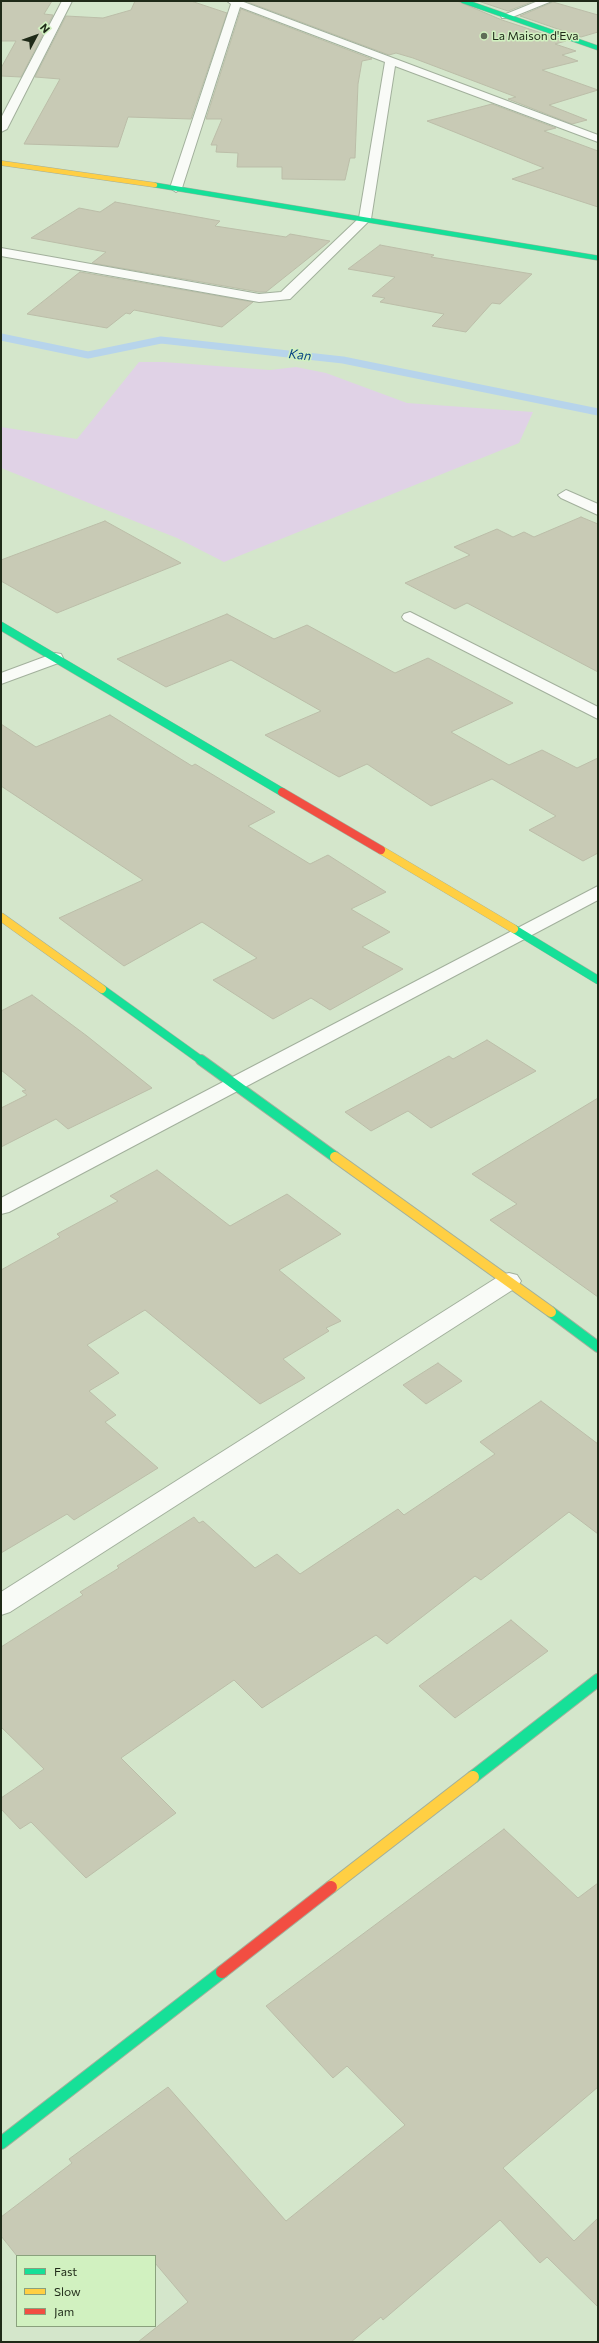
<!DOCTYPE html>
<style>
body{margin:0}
#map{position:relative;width:599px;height:2343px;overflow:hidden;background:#d4e6cb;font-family:Commissioner,sans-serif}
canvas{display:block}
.frame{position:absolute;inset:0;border:2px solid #1f2a18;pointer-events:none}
.legend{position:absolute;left:16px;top:2255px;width:140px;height:72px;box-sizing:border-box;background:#d1f1c0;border:1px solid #8aa17d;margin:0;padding:5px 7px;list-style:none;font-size:12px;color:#1f2a18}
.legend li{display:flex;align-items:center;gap:8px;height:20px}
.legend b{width:20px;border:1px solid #8aa17d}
.north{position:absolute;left:16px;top:16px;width:40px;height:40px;-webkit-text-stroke:3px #d1f1c0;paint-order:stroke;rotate:49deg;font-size:11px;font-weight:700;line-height:16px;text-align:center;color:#1f2a18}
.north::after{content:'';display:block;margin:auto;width:14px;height:18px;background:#1f2a18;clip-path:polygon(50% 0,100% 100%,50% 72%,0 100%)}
</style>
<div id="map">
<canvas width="599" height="2343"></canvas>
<div class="frame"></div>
<ul class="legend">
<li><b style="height:5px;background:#16e098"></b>Fast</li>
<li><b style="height:5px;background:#ffcf43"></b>Slow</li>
<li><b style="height:5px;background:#f24e42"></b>Jam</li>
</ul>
<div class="north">N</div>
</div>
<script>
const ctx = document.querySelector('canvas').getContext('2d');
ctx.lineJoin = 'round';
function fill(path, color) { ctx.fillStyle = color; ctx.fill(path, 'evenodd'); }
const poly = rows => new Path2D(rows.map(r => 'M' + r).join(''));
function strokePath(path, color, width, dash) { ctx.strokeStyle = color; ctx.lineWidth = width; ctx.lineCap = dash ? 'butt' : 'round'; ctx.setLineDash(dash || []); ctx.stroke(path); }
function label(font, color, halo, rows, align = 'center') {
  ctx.font = font + ' Commissioner,sans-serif'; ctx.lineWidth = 3; ctx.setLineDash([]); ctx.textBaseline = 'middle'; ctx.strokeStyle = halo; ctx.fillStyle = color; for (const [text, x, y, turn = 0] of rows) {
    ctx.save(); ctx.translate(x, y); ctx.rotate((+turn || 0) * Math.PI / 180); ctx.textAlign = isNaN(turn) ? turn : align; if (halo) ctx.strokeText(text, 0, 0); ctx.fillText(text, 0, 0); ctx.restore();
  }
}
fill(poly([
 [139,362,164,362,270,370,296,367,326,373,407,403,533,412,519,443,224,562,177,538,1,468,1,427,77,439]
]), '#e0d2e6');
strokePath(poly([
 [1,337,88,355,161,340,343,360,598,412]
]), '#b7d4eb', 7);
const building = poly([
 [1,1,52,1,44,14,53,15,21,77,1,76,1,68,16,41,1,41,1,1],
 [135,1,191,1,227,13,191,119,128,117,118,147,24,144,60,79,35,77,66,16,103,18,131,10,135,1],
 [245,1,457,1,502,20,566,41,555,44,576,51,562,55,578,61,542,70,598,90,549,105,587,120,572,124,508,99,516,97,413,58,396,53,389,55,245,1],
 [478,1,534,1,508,11,478,1],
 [553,2,598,15,598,32,581,37,520,16,553,2],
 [241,9,372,59,362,61,358,84,355,158,350,158,345,180,282,179,282,167,237,167,238,153,216,152,217,145,211,145,222,119,206,119,241,9],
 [492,104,556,128,544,131,598,151,598,207,512,179,544,168,427,121,492,104],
 [115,202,220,221,215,226,286,237,290,234,330,241,266,292,259,292,92,263,106,252,31,238,79,208,100,212,115,202],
 [380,245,434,255,431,257,532,274,500,304,492,303,466,332,432,326,444,314,380,302,385,298,372,296,395,277,348,269,380,245],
 [80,272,253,302,222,327,134,310,130,314,126,313,107,328,27,314,80,272],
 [581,517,598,524,598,672,467,603,455,609,405,583,470,555,454,547,497,529,513,537,524,532,534,537,581,517],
 [105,521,181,563,57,613,1,581,1,560,105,521],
 [227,614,274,639,307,625,395,673,428,658,513,703,451,732,509,765,542,750,577,768,598,758,598,853,583,861,529,830,556,816,492,779,431,806,367,764,339,777,265,735,321,711,231,660,166,687,117,659,227,614],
 [110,715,192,766,195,764,275,812,248,826,310,864,328,855,386,892,351,909,390,932,362,947,403,969,330,1010,311,998,273,1019,213,980,257,958,202,922,124,966,59,918,143,880,1,786,1,724,36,747,110,715],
 [32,995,87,1036,152,1088,68,1129,56,1119,1,1147,1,1108,27,1095,22,1091,26,1090,1,1070,1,1011,32,995],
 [487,1040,536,1071,431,1128,408,1111,371,1131,345,1112,449,1056,453,1059,487,1040],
 [598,1098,598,1297,490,1220,517,1204,472,1174,598,1098],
 [157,1170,230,1226,287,1194,341,1234,279,1270,341,1321,326,1328,329,1331,283,1359,305,1378,260,1404,145,1310,87,1345,119,1373,89,1391,116,1415,105,1422,158,1468,74,1520,67,1514,1,1553,1,1270,60,1237,57,1234,118,1201,110,1196,157,1170],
 [438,1363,462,1381,426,1404,403,1385,438,1363],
 [541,1401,598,1444,598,1534,569,1512,481,1580,475,1576,387,1644,376,1635,262,1708,234,1680,121,1758,176,1813,86,1878,31,1822,20,1829,1,1809,1,1798,44,1769,1,1727,1,1647,83,1595,80,1592,119,1568,117,1566,194,1517,199,1523,203,1521,255,1568,277,1554,300,1574,398,1509,404,1515,495,1454,480,1442,541,1401],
 [511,1620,548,1651,455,1718,419,1686,511,1620],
 [504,1829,578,1898,598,1883,598,2087,503,2168,574,2241,598,2218,598,2307,547,2257,540,2263,500,2220,383,2320,381,2317,351,2342,138,2342,188,2302,155,2263,155,2256,17,2256,1,2236,1,2217,72,2163,69,2159,168,2087,286,2221,405,2125,347,2066,333,2078,266,2006,504,1829]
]);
fill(building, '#c8cab5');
strokePath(building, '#bbbda8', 1);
const street = poly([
 [62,1,72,1,7,129,1,132,1,118,62,1],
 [227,1,241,1,598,135,598,142,395,66,371,219,290,299,259,302,1,256,1,248,259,294,281,292,359,218,385,62,240,7,182,188,176,192,170,188,231,4,227,1],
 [538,1,552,1,510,18,502,18,501,16,538,1],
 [566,490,598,504,598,515,561,498,558,495,566,490],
 [410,612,598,707,598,719,404,620,402,617,404,614,410,612],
 [55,653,61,654,63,658,61,662,1,684,1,673,55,653],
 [598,886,598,900,9,1212,1,1214,1,1198,598,886],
 [509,1273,517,1275,521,1281,517,1287,10,1612,1,1615,1,1592,501,1275,509,1273]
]);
const fastFar3 = poly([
 [463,1,598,48],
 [155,185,598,258]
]);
const fastFar2 = poly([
 [1,626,282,792],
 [514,929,598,980],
 [102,989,202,1061]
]);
const fastFar1 = poly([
 [201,1060,335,1157],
 [551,1312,598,1347]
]);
const fast = poly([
 [473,1777,598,1680],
 [1,2143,222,1972]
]);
const slowFar3 = poly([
 [1,163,155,185]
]);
const slowFar2 = poly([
 [381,850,514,929],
 [1,917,102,989]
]);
const slowFar1 = poly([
 [335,1157,551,1312]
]);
const slow = poly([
 [331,1887,473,1777]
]);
const jamFar1 = poly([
 [282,792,381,850]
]);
const jam = poly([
 [222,1972,331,1887]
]);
strokePath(street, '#a2b09c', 2);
strokePath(fastFar3, '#a2b09c', 5.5);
strokePath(fastFar2, '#a2b09c', 9);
strokePath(fastFar1, '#a2b09c', 12);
strokePath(fast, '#a2b09c', 14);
strokePath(slowFar3, '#a2b09c', 5.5);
strokePath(slowFar2, '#a2b09c', 9);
strokePath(slowFar1, '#a2b09c', 12);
strokePath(slow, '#a2b09c', 14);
strokePath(jamFar1, '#a2b09c', 9);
strokePath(jam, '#a2b09c', 14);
fill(street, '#f9fbf7');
strokePath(fastFar3, '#16e098', 4.5);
strokePath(fastFar2, '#16e098', 8);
strokePath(fastFar1, '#16e098', 10);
strokePath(fast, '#16e098', 12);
strokePath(slowFar3, '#ffcf43', 4.5);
strokePath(slowFar2, '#ffcf43', 8);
strokePath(slowFar1, '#ffcf43', 10);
strokePath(slow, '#ffcf43', 12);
strokePath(jamFar1, '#f24e42', 8);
strokePath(jam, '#f24e42', 12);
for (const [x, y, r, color] of [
 [484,36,4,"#5e6c57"]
]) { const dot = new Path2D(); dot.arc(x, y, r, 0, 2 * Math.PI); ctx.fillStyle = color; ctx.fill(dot); strokePath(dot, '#d1f1c0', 1.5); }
label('12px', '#1f2a18', '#d1f1c0', [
 ["La Maison d'Eva",492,36]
], 'left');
label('italic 13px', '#0a4584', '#d1f1c0', [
 ["Kan",300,355,6]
]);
</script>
